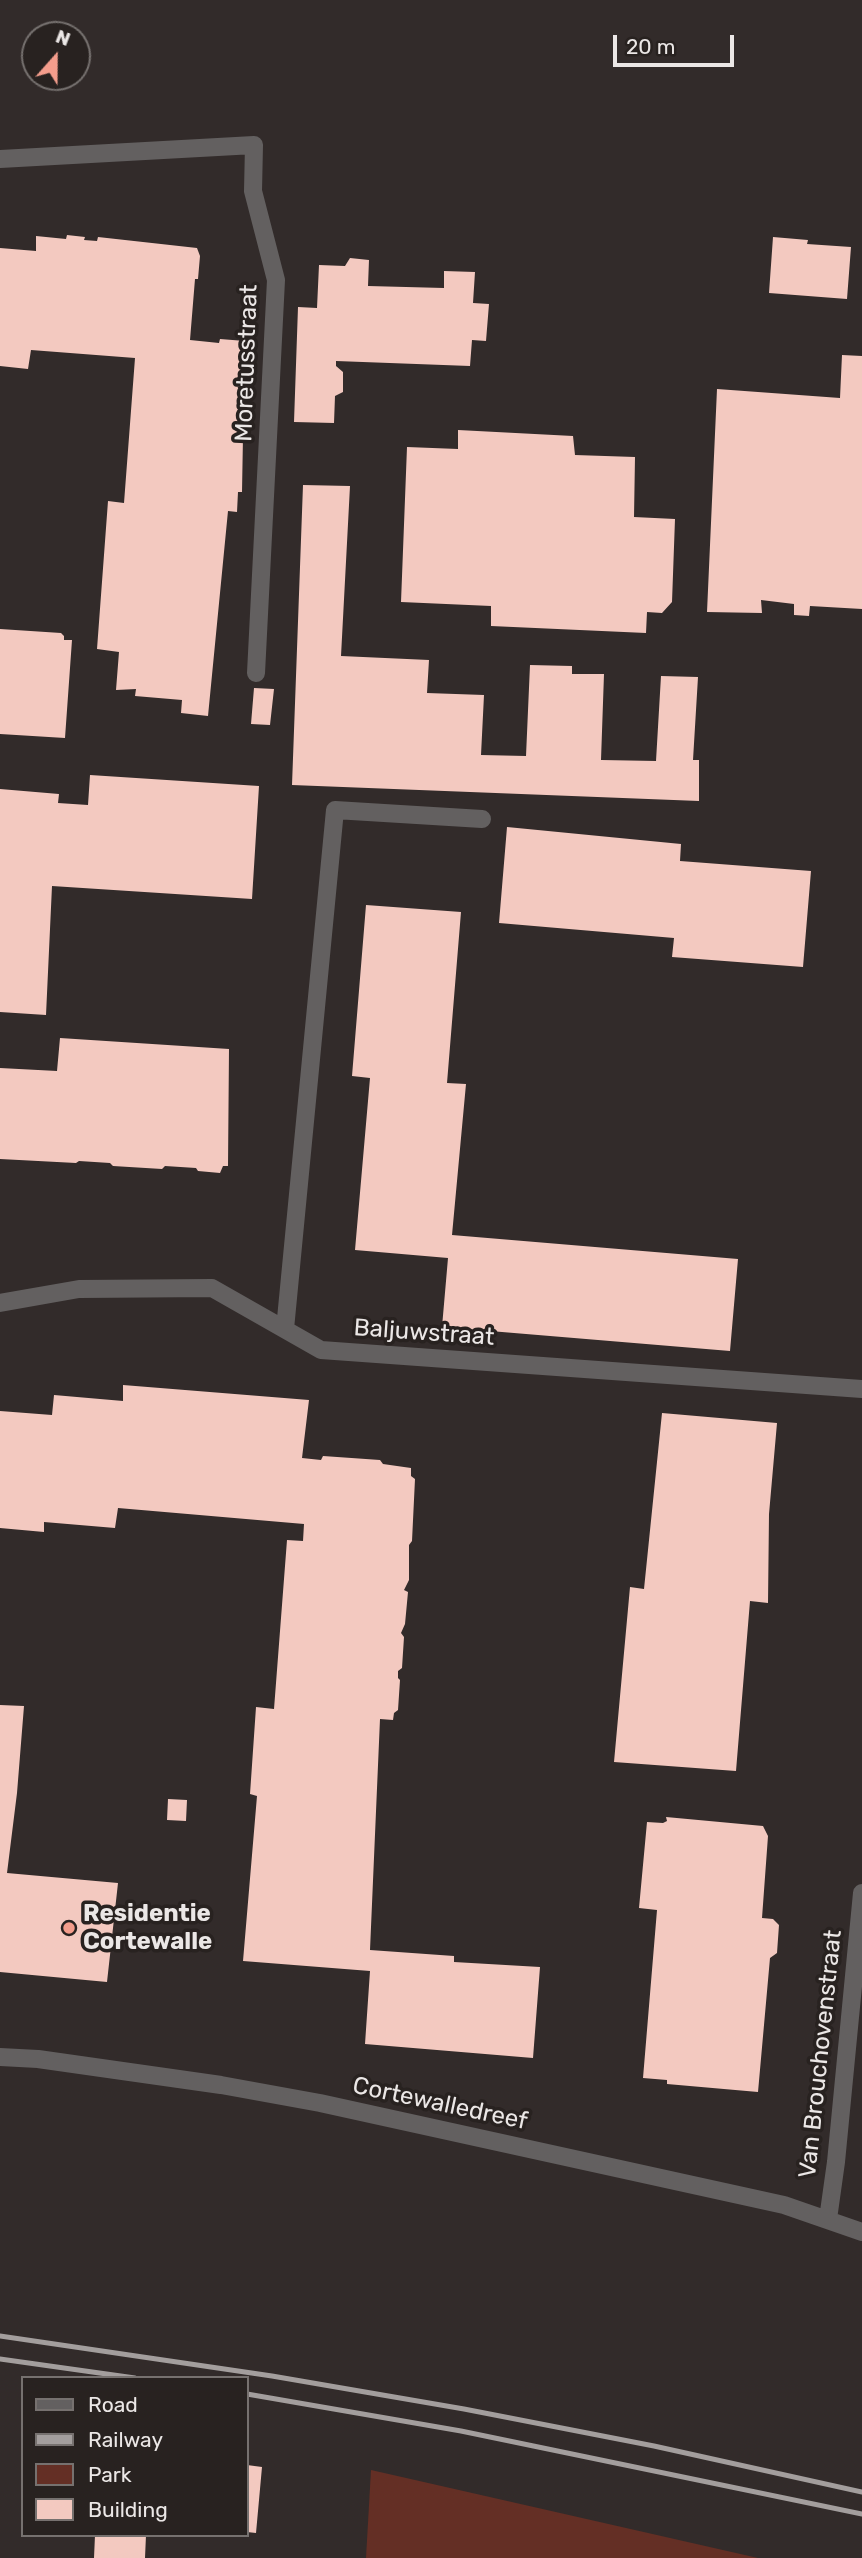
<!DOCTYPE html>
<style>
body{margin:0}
#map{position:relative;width:862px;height:2558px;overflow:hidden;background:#322b2a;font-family:Rubik,sans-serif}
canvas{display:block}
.legend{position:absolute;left:21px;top:2376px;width:228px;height:161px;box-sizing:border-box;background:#282220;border:2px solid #76716f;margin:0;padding:9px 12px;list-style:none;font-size:21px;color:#ebe7e6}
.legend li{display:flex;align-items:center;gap:14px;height:35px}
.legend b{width:35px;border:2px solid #76716f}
.north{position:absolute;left:21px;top:21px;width:70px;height:70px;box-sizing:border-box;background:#282220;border:2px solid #76716f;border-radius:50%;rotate:21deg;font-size:19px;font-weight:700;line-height:28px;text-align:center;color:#ebe7e6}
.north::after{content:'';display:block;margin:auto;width:24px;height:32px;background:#f49d8c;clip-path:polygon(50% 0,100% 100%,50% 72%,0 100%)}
.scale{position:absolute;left:613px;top:35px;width:121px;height:32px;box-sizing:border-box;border:4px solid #ebe7e6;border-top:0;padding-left:9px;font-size:21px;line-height:24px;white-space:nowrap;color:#ebe7e6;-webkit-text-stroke:5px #282220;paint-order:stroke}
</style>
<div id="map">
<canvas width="862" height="2558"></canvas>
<ul class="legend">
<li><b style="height:9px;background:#636060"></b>Road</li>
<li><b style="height:9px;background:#a39e9d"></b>Railway</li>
<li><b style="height:19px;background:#642f25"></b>Park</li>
<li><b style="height:19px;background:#f3c9c0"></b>Building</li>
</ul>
<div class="north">N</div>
<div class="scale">20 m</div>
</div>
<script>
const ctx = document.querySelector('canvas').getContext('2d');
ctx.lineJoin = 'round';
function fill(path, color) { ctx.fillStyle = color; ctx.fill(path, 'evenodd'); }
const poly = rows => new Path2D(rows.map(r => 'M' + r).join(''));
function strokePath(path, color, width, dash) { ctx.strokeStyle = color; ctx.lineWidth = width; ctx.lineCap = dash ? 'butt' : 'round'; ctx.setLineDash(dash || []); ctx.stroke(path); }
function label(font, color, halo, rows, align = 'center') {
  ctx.font = font + ' Rubik,sans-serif'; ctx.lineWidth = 7; ctx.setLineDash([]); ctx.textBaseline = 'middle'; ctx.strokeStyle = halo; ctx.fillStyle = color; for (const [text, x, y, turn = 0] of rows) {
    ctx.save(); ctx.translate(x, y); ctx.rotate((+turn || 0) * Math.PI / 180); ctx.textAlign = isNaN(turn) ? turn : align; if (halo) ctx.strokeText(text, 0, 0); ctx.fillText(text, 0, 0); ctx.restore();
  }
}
fill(poly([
 [371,2470,758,2558,366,2558]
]), '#642f25');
fill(poly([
 [67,235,85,237,84,240,97,241,98,237,197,248,200,256,198,279,195,279,190,340,219,343,220,339,245,341,252,346,248,411,245,412,243,436,242,492,238,492,237,512,228,511,208,716,181,713,182,700,135,696,136,689,116,690,119,652,97,649,108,501,124,503,135,358,31,350,28,369,0,366,0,248,36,251,36,236,66,239],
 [773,237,808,240,807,244,851,247,847,299,769,293],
 [350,258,369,260,368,286,444,288,444,271,475,272,473,303,489,304,486,341,472,340,470,366,336,361,336,366,343,372,343,392,335,396,334,423,294,422,298,307,317,308,319,265,345,266],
 [842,355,862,356,862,609,810,606,809,616,794,615,794,604,761,600,762,613,707,612,717,389,840,398],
 [458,430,573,436,575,455,635,457,634,517,675,519,672,602,662,613,647,612,646,633,491,626,491,606,401,602,407,447,458,449],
 [303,485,350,486,341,656,429,660,427,693,484,695,481,755,526,756,530,665,572,666,572,674,604,674,601,760,656,761,661,676,698,677,693,760,699,760,699,801,292,785],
 [0,629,61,633,64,636,64,640,72,640,65,738,0,734],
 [254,688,274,689,270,725,251,724],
 [90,775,259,786,252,899,52,886,46,1015,0,1012,0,789,59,794,58,803,88,805],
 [507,827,681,844,680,861,811,871,803,967,672,957,674,938,499,923],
 [366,905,461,912,447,1083,466,1084,452,1235,738,1259,730,1351,442,1327,448,1258,355,1250,370,1078,352,1076],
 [60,1038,229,1049,228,1166,223,1166,220,1173,198,1171,196,1168,165,1166,162,1169,113,1166,110,1163,79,1161,76,1163,0,1159,0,1068,57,1071],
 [123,1385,309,1400,302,1458,321,1460,323,1456,380,1460,383,1464,411,1468,411,1476,415,1479,412,1541,409,1545,409,1580,404,1590,408,1592,405,1624,401,1633,404,1637,402,1668,398,1671,398,1678,400,1680,398,1710,394,1713,393,1720,380,1719,370,1950,454,1956,454,1962,540,1967,533,2058,365,2044,370,1971,243,1961,257,1796,250,1794,256,1707,274,1709,287,1540,303,1541,304,1524,118,1508,115,1528,44,1522,44,1532,0,1528,0,1411,52,1415,54,1395,123,1401],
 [662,1413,777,1423,769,1514,768,1603,750,1601,736,1771,614,1762,630,1587,644,1589],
 [0,1705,24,1706,17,1793,7,1873,118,1883,107,1982,0,1972],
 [168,1799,187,1800,186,1821,167,1820],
 [666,1817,763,1826,768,1836,762,1918,773,1919,779,1925,777,1953,770,1958,758,2092,667,2084,667,2080,643,2078,657,1910,639,1908,647,1822,663,1823,667,1821],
 [247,2465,262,2467,256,2533,247,2532],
 [95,2535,146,2535,145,2558,94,2558]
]), '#f3c9c0');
strokePath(poly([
 [0,159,254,145,253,191,276,280,256,673],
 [0,1303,79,1289,212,1288,321,1350,862,1389],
 [285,1329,335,810,482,819],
 [0,2057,38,2059,221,2085,320,2103,784,2205,862,2232],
 [828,2219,836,2162,862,1893]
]), '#636060', 18);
strokePath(poly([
 [0,2336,272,2376,464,2409,654,2446,862,2492],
 [0,2359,135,2378],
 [247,2394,461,2431,862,2514]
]), '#a39e9d', 5);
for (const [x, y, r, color] of [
 [69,1928,7,"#f49d8c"]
]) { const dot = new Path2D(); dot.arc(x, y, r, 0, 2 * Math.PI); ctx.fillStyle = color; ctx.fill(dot); strokePath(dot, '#282220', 2.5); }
label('24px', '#ebe7e6', '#282220', [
 ["Moretusstraat",247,363,-88],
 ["Baljuwstraat",424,1333,4],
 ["Van Brouchovenstraat",821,2054,-84],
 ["Cortewalledreef",440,2104,12]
]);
label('bold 24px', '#ebe7e6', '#282220', [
 ["Residentie",83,1914],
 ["Cortewalle",83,1942]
], 'left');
</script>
